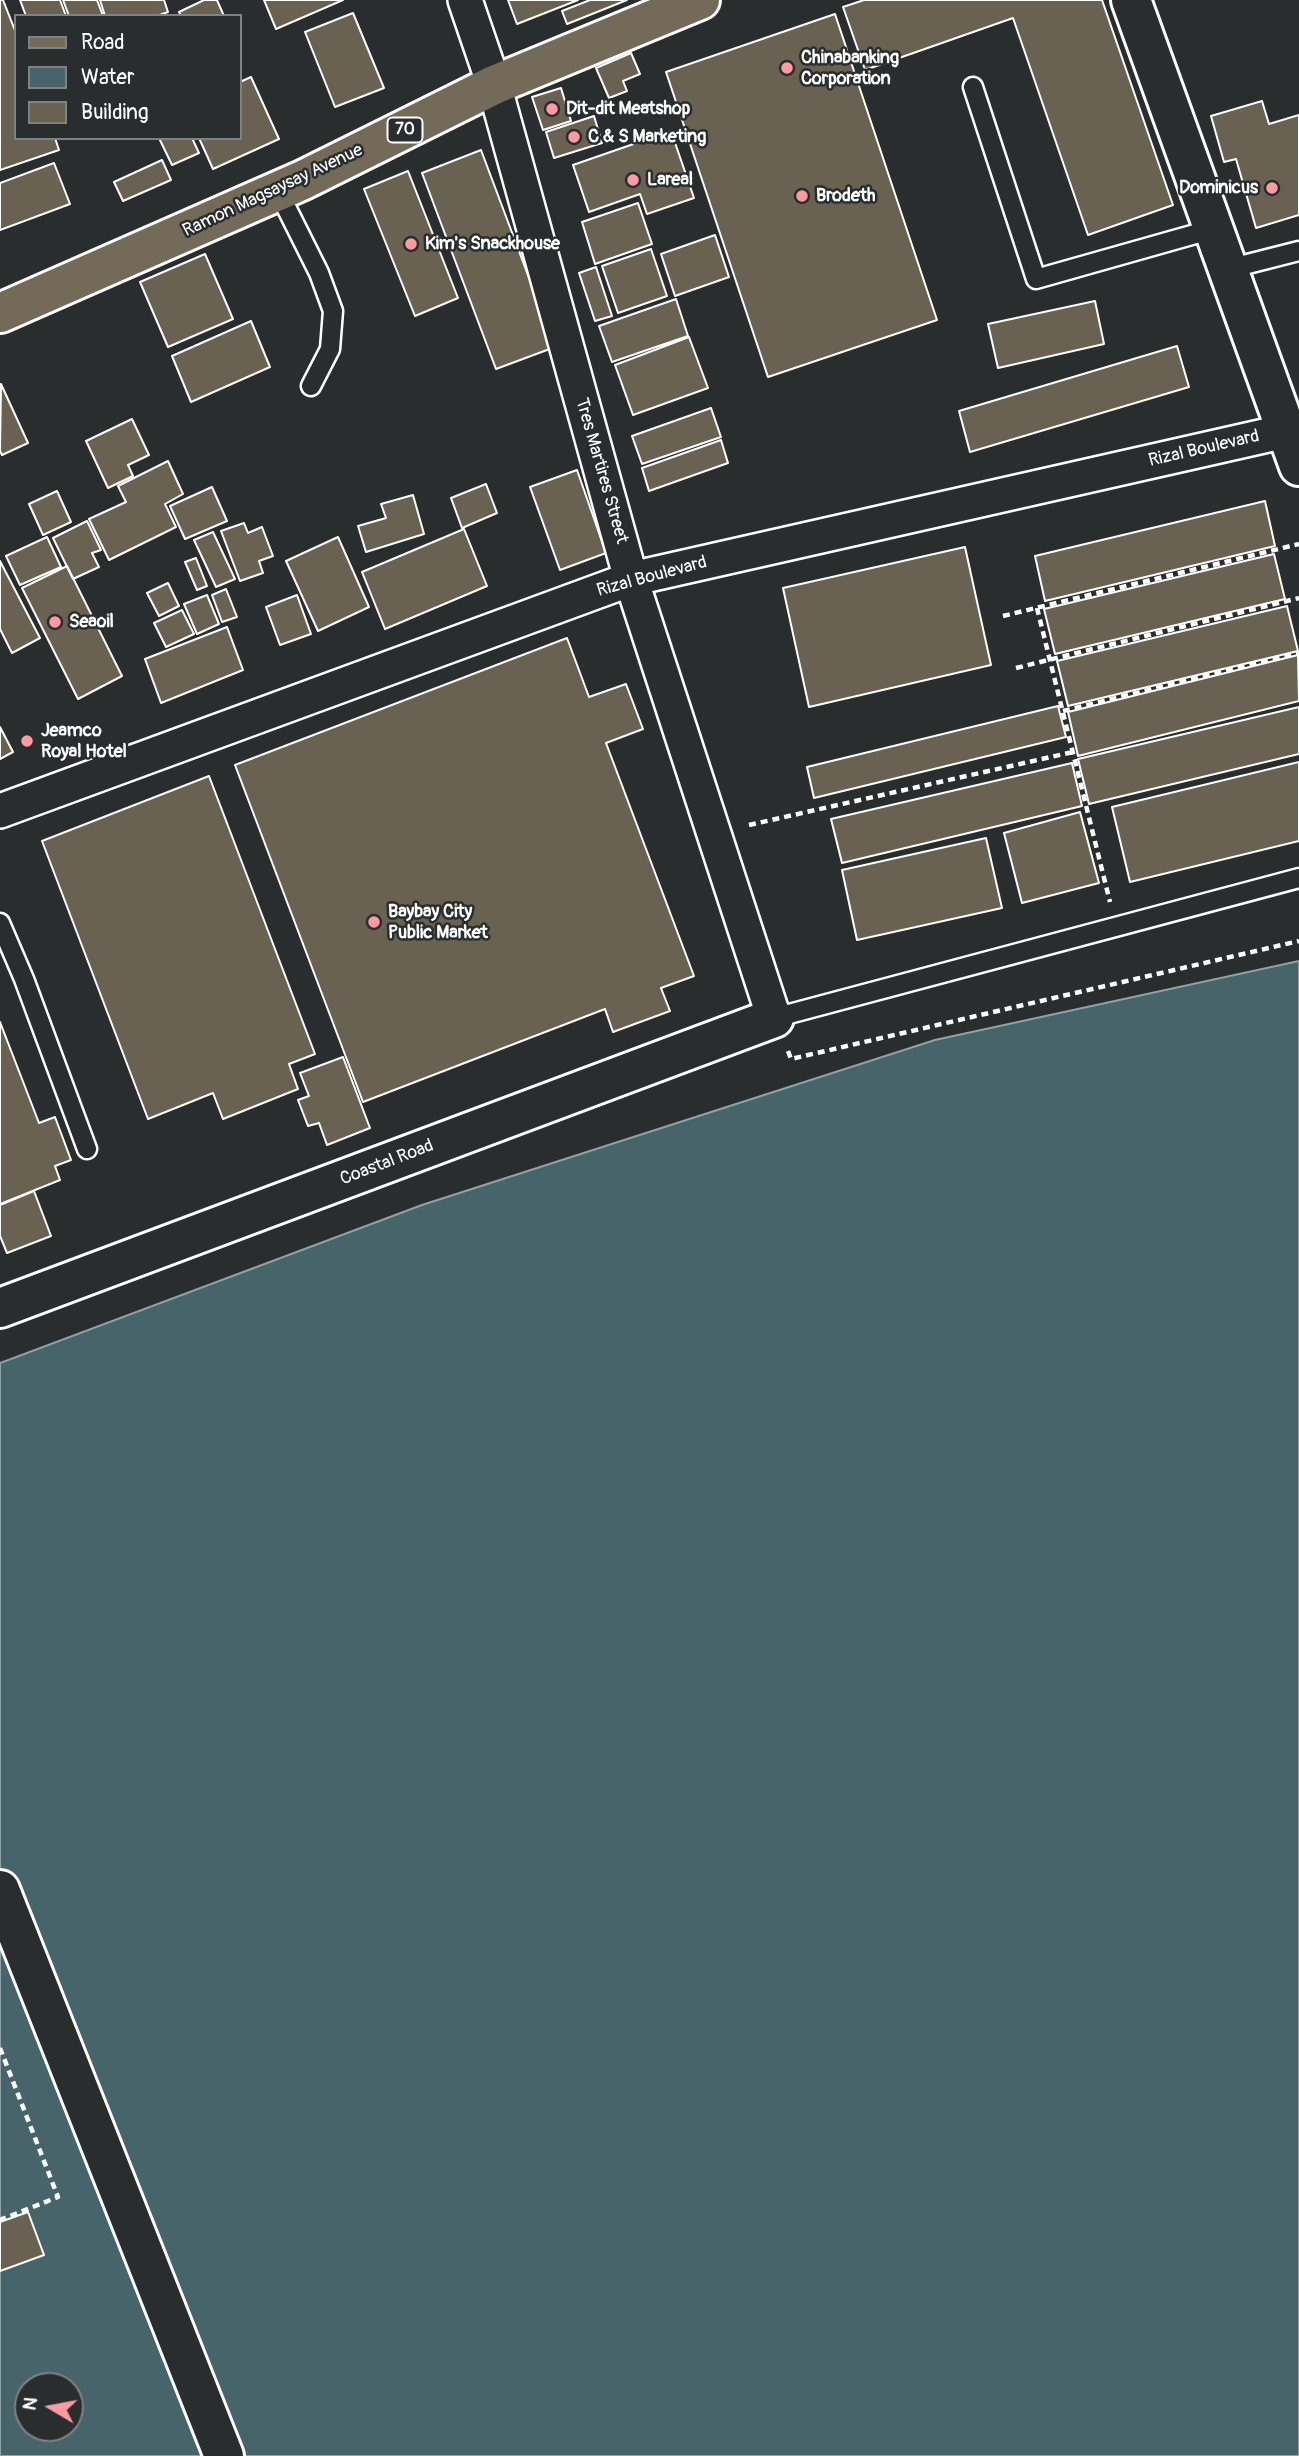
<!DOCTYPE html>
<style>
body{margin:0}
#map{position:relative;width:1299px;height:2456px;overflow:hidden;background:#2a2d2e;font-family:Pangolin,sans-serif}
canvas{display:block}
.legend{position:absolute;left:14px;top:14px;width:228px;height:126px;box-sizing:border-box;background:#2a2d2e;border:2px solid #7f8182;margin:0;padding:9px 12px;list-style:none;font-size:21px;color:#fff}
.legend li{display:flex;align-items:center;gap:14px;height:35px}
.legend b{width:35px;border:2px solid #7f8182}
.north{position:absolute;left:14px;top:2372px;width:70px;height:70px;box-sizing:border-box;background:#2a2d2e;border:2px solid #7f8182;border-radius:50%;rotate:280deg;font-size:19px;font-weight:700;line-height:28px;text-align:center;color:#fff}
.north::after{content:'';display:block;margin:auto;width:24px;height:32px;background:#ff9aa2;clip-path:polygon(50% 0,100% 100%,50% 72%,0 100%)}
</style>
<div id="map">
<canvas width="1299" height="2456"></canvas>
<ul class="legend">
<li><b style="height:9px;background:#746a5a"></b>Road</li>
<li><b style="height:19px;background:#47646b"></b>Water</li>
<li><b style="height:19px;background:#696151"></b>Building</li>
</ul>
<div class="north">N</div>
</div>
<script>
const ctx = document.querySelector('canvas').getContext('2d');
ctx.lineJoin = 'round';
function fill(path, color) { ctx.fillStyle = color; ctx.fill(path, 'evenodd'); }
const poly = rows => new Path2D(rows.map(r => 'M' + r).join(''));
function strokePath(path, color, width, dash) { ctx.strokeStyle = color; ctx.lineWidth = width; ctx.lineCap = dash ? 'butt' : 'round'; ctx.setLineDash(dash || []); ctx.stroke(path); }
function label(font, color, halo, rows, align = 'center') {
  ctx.font = font + ' Pangolin,sans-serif'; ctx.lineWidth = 5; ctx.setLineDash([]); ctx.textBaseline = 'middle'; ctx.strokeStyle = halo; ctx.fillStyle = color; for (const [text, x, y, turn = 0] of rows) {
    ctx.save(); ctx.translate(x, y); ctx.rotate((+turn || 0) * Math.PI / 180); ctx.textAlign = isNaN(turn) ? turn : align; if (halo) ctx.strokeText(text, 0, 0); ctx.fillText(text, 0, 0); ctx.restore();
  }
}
const water = poly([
 [1299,961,1299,2456,0,2456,0,1363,422,1205,935,1040,1299,961],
 [28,2386,70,2386,70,2428,28,2428,28,2386]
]);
fill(water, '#47646b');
strokePath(water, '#91a2a6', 2);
const building = poly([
 [0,0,3,0,16,33,16,138,55,138,59,150,0,170,0,0],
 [20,0,60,0,66,16,26,16,20,0],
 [63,0,97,0,103,16,69,16,63,0],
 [100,0,164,0,168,12,157,16,105,16,100,0],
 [204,0,217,0,224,16,181,16,179,12,204,0],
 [264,0,343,0,276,29,264,0],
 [508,0,578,0,517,24,508,0],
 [590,0,627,0,567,24,562,11,590,0],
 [864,0,1102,0,1173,205,1088,235,1013,18,865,70,843,7,864,0],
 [353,13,384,88,335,107,305,32,353,13],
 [835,14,937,320,768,377,666,72,835,14],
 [631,53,640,74,623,81,627,91,609,98,596,68,631,53],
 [251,77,279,139,213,169,199,138,240,138,240,82,251,77],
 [561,88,571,121,543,130,532,97,561,88],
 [1262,101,1269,124,1299,115,1299,215,1256,228,1236,159,1224,162,1211,116,1262,101],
 [594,116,602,143,554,158,546,132,594,116],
 [671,131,694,198,647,214,640,194,589,212,573,165,671,131],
 [159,138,192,138,199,153,172,165,159,138],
 [481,150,555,347,496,369,422,173,481,150],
 [162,160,171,180,123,201,114,182,162,160],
 [54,163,70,204,0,230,0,183,54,163],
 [408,171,458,298,415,316,364,189,408,171],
 [638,203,652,244,595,264,582,222,638,203],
 [715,235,729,277,675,296,661,254,715,235],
 [651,249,667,296,618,313,602,266,651,249],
 [205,254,233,319,168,347,140,282,205,254],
 [596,267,612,316,595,321,579,273,596,267],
 [676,299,688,336,612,362,599,326,676,299],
 [1095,301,1104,344,998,368,988,324,1095,301],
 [251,321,270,367,191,402,172,356,251,321],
 [689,337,708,388,633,415,615,365,689,337],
 [1177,346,1189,387,970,452,959,411,1177,346],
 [1,384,28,443,2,455,0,451,1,384],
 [711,408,721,437,642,464,632,436,711,408],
 [132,419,149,455,128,465,133,476,108,488,86,441,132,419],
 [721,440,728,463,649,491,642,468,721,440],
 [168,461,183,494,165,504,176,527,109,560,89,519,126,502,118,486,168,461],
 [577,470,606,553,560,570,530,487,577,470],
 [486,484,497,513,462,528,451,498,486,484],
 [212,487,227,521,185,539,170,506,212,487],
 [57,491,71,522,43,535,29,504,57,491],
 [413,495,424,534,366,552,358,526,386,518,381,504,413,495],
 [1265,501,1275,546,1045,601,1035,556,1265,501],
 [87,521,101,550,92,553,99,567,73,579,53,538,87,521],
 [244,523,248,533,262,527,273,556,259,561,263,573,240,581,221,531,244,523],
 [464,529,487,586,385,629,362,572,464,529],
 [213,532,235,579,216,587,194,540,213,532],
 [47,537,61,567,20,585,6,556,47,537],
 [338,537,369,607,318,631,286,561,338,537],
 [965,547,991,665,809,707,783,588,965,547],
 [1274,554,1285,599,1055,654,1044,609,1274,554],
 [196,558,207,586,197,590,185,562,196,558],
 [0,561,40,638,12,653,0,629,0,561],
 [67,566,122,676,78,699,22,588,67,566],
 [168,583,179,606,159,616,147,593,168,583],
 [226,589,237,617,222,622,212,595,226,589],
 [207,595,219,624,197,634,184,604,207,595],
 [297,595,311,634,280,645,266,607,297,595],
 [1287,606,1298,651,1068,706,1057,661,1287,606],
 [182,610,194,634,166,647,154,623,182,610],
 [227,627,243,670,161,703,145,659,227,627],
 [567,638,589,697,626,684,643,729,606,743,694,976,661,988,670,1011,613,1032,605,1009,363,1102,235,765,567,638],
 [1298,655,1299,701,1078,756,1068,712,1298,655],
 [1058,706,1066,737,814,798,807,767,1058,706],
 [1299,707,1299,754,1089,804,1078,759,1299,707],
 [0,727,13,752,0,759,0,727],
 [1299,762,1299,841,1130,882,1112,807,1299,762],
 [1072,763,1082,806,842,863,831,819,1072,763],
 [209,776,315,1054,289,1064,298,1089,223,1119,213,1093,148,1119,42,841,209,776],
 [1080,812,1099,883,1022,903,1004,833,1080,812],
 [986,838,1002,908,857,940,842,870,986,838],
 [0,1022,39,1123,55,1117,71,1160,55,1166,60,1180,0,1204,0,1022],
 [343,1057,370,1128,327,1145,319,1123,308,1126,298,1100,309,1096,300,1073,343,1057],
 [34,1191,51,1236,7,1253,0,1236,0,1205,34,1191],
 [28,2212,44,2255,0,2271,0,2222,28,2212]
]);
fill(building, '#696151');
strokePath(building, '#fff', 2);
const lane = poly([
 [973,87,1036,279,1213,229],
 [278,191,319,273,333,311,330,349,311,386],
 [1228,269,1299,251],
 [0,923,24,979,87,1149],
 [774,1018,1299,878]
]);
const street = poly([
 [465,0,494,85,631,579,774,1018],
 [0,811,631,579,1286,431]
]);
const secondary = poly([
 [1131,0,1299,466],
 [0,1308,774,1018],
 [0,1890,224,2456]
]);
const primary = poly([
 [0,313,303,180,494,85,700,0]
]);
strokePath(lane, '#fff', 23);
strokePath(street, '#fff', 38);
strokePath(secondary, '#fff', 44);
strokePath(primary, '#fff', 44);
strokePath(poly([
 [1037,608,1110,902],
 [1003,616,1299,544],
 [1016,668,1299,598],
 [1063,711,1299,653],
 [749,825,1073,752],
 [788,1051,791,1059,1299,941],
 [0,2048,58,2197,0,2220]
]), '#fff', 4.5, [7, 5]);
strokePath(lane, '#2a2d2e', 18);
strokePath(street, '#2a2d2e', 33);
strokePath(secondary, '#2a2d2e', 38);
strokePath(primary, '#746a5a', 38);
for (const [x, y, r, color] of [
 [787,68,7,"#ff9aa2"],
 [552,109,7,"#ff9aa2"],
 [574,137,7,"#ff9aa2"],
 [633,180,7,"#ff9aa2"],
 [1272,188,7,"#ff9aa2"],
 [802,196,7,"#ff9aa2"],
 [411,244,7,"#ff9aa2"],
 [55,622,7,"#ff9aa2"],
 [27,741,7,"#ff9aa2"],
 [374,922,7,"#ff9aa2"]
]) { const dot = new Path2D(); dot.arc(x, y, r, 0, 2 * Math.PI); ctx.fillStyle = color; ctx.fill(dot); strokePath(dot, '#2a2d2e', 2.5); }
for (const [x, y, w] of [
 [405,130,35]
]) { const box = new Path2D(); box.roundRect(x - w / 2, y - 12.5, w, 25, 5); ctx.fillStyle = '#2a2d2e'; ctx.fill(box); strokePath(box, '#fff', 2); }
label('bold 16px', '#fff', null, [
 ["70",405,130]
]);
label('bold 18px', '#fff', '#2a2d2e', [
 ["Chinabanking",801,58],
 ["Corporation",801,79],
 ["Dit-dit Meatshop",566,109],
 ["C & S Marketing",588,137],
 ["Lareal",647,180],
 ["Dominicus",1258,188,"right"],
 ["Brodeth",816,196],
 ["Kim's Snackhouse",425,244],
 ["Seaoil",69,622],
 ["Jeamco",41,731],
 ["Royal Hotel",41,752],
 ["Baybay City",388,912],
 ["Public Market",388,933]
], 'left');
label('18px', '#fff', '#2a2d2e', [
 ["Ramon Magsaysay Avenue",273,191,-25],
 ["Rizal Boulevard",1204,449,-13],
 ["Tres Martires Street",601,471,74],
 ["Rizal Boulevard",652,577,-15],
 ["Coastal Road",387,1163,-21]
]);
</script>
